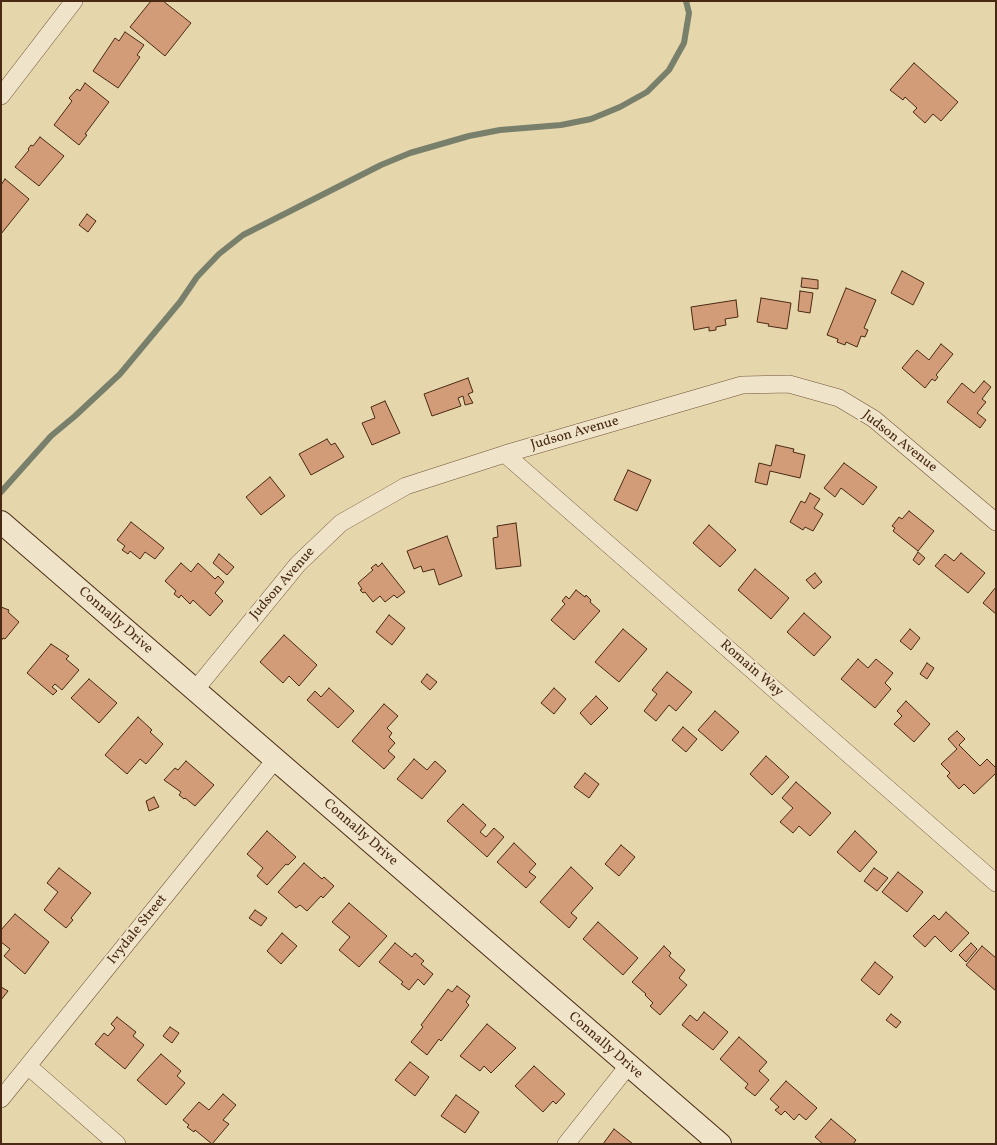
<!DOCTYPE html>
<style>
body{margin:0}
#map{position:relative;width:997px;height:1145px;overflow:hidden;background:#e6d6ac;font-family:Vollkorn,serif}
canvas{display:block}
.frame{position:absolute;inset:0;border:2px solid #492913;pointer-events:none}
</style>
<div id="map">
<canvas width="997" height="1145"></canvas>
<div class="frame"></div>
</div>
<script>
const ctx = document.querySelector('canvas').getContext('2d');
ctx.lineJoin = 'round';
const poly = rows => new Path2D(rows.map(r => 'M' + r).join(''));
function strokePath(path, color, width, dash) { ctx.strokeStyle = color; ctx.lineWidth = width; ctx.lineCap = dash ? 'butt' : 'round'; ctx.setLineDash(dash || []); ctx.stroke(path); }
function fill(path, color) { ctx.fillStyle = color; ctx.fill(path, 'evenodd'); }
function label(font, color, halo, rows, align = 'center') {
  ctx.font = font + ' Vollkorn,serif'; ctx.lineWidth = 4; ctx.setLineDash([]); ctx.textBaseline = 'middle'; ctx.strokeStyle = halo; ctx.fillStyle = color; for (const [text, x, y, turn = 0] of rows) {
    ctx.save(); ctx.translate(x, y); ctx.rotate((+turn || 0) * Math.PI / 180); ctx.textAlign = isNaN(turn) ? turn : align; if (halo) ctx.strokeText(text, 0, 0); ctx.fillText(text, 0, 0); ctx.restore();
  }
}
strokePath(poly([
 [1,492,51,436,75,416,120,374,180,302,197,277,219,254,243,235,381,165,410,153,469,136,500,130,561,125,591,119,620,107,647,92,669,70,684,43,689,13,686,1]
]), '#787f6b', 6);
const building = poly([
 [151,1,163,1,191,23,165,56,130,27,151,1],
 [125,32,144,45,137,55,140,57,118,88,93,71,115,38,119,41,125,32],
 [914,63,958,102,941,121,933,114,925,123,913,112,917,108,905,97,903,100,890,90,914,63],
 [85,83,109,102,85,134,87,135,79,145,54,125,72,101,69,98,77,89,80,91,85,83],
 [40,137,64,156,39,186,15,167,29,150,28,149,31,145,33,146,40,137],
 [5,179,29,199,1,234,1,185,5,179],
 [87,214,96,221,88,232,79,225,87,214],
 [902,271,924,283,913,305,891,293,902,271],
 [802,278,818,280,818,289,801,287,802,278],
 [846,288,876,300,864,328,868,330,865,337,861,336,857,347,846,342,845,345,837,342,838,339,827,335,846,288],
 [800,291,813,293,810,313,798,311,800,291],
 [761,298,791,303,787,329,768,326,769,324,757,322,761,298],
 [736,300,738,317,725,319,726,325,716,327,716,330,709,331,709,327,694,330,691,307,736,300],
 [941,344,953,354,936,375,938,377,935,381,932,379,925,388,902,368,917,350,929,360,941,344],
 [468,378,473,392,468,394,473,403,465,405,463,396,458,398,461,406,432,416,424,394,468,378],
 [984,381,991,387,982,399,986,402,977,413,986,420,980,428,947,402,962,383,974,393,984,381],
 [385,401,400,433,372,445,362,423,375,418,371,407,385,401],
 [327,439,331,445,335,443,344,457,311,475,299,454,327,439],
 [776,445,794,449,793,452,805,455,800,478,770,471,767,485,755,482,759,463,771,466,776,445],
 [844,463,877,487,863,505,841,488,835,497,824,488,844,463],
 [628,470,651,480,637,511,614,500,628,470],
 [270,477,285,496,261,515,246,497,270,477],
 [810,493,820,499,814,508,823,514,813,531,805,527,803,530,790,522,801,501,805,503,810,493],
 [909,511,934,531,918,551,893,531,895,528,892,526,899,517,902,519,909,511],
 [131,522,164,548,155,559,145,552,140,559,130,551,128,554,122,550,125,546,117,540,131,522],
 [516,523,521,566,496,569,493,538,498,537,497,526,516,523],
 [709,525,736,550,720,567,693,543,709,525],
 [447,536,462,576,439,585,434,569,423,572,421,566,414,569,407,551,447,536],
 [918,552,925,558,919,565,913,560,918,552],
 [961,553,985,573,968,593,935,566,945,554,954,561,961,553],
 [219,554,234,567,227,575,213,563,219,554],
 [181,563,191,572,198,563,215,579,218,576,224,582,215,593,223,601,210,616,193,600,190,604,181,595,179,598,174,594,176,591,165,581,181,563],
 [382,563,405,592,397,598,394,595,385,602,380,596,373,602,365,592,363,593,360,590,362,589,358,583,373,570,371,568,376,564,378,567,382,563],
 [755,569,789,598,771,619,738,590,755,569],
 [815,573,822,582,814,589,806,580,815,573],
 [996,587,996,614,983,603,996,587],
 [576,590,585,597,586,595,591,600,590,602,600,611,574,640,551,620,565,604,562,601,566,596,569,599,576,590],
 [1,607,9,610,8,612,19,622,5,639,3,638,1,641,1,607],
 [804,613,831,637,814,656,787,632,804,613],
 [389,615,405,628,392,645,376,632,389,615],
 [623,629,647,649,619,682,595,662,623,629],
 [910,629,920,638,911,650,900,641,910,629],
 [284,635,317,665,299,686,289,676,283,683,260,662,284,635],
 [51,644,69,656,66,659,79,670,62,690,55,684,52,687,57,691,53,695,27,673,51,644],
 [858,659,868,668,876,659,893,673,885,683,891,689,875,708,841,679,858,659],
 [927,663,934,668,927,679,920,674,927,663],
 [667,672,692,692,676,711,669,705,656,721,644,711,657,694,652,690,667,672],
 [427,674,437,682,430,690,421,682,427,674],
 [89,679,117,703,99,723,71,698,89,679],
 [329,688,354,711,338,728,307,700,315,691,321,697,329,688],
 [554,688,566,699,554,714,541,703,554,688],
 [596,696,608,708,591,725,580,713,596,696],
 [906,701,930,724,914,742,894,724,902,716,897,711,906,701],
 [384,704,398,716,387,728,392,733,389,737,395,743,388,751,395,757,384,769,352,741,384,704],
 [715,711,739,732,722,751,698,730,715,711],
 [138,717,152,730,150,732,163,744,146,764,140,759,127,774,105,755,138,717],
 [683,727,697,739,686,752,672,740,683,727],
 [957,731,965,739,959,745,980,766,987,759,996,768,996,773,974,794,964,784,959,789,947,776,950,773,941,764,957,749,948,739,957,731],
 [766,756,789,777,772,795,750,774,766,756],
 [414,759,427,770,435,761,446,771,422,799,397,779,414,759],
 [186,761,214,785,195,806,185,798,184,799,179,795,181,792,164,780,175,768,178,770,186,761],
 [585,773,599,784,589,798,574,787,585,773],
 [796,782,831,813,810,836,799,826,793,833,780,822,793,808,782,798,796,782],
 [154,797,159,807,149,811,146,801,154,797],
 [463,804,486,825,480,832,486,837,494,828,504,837,487,857,447,821,463,804],
 [267,831,296,857,288,865,286,864,267,885,257,876,263,868,247,854,267,831],
 [855,831,877,852,860,872,837,852,855,831],
 [514,843,536,864,529,872,536,877,526,888,497,862,514,843],
 [621,845,635,857,619,876,605,864,621,845],
 [304,863,322,879,324,877,334,886,323,898,321,896,307,911,300,905,296,908,278,892,304,863],
 [571,867,593,888,571,913,577,918,569,928,540,902,571,867],
 [59,868,91,893,71,918,73,920,66,928,44,910,58,892,47,883,59,868],
 [874,868,888,878,877,891,864,881,874,868],
 [898,872,923,892,907,912,882,892,898,872],
 [349,903,387,936,359,967,339,950,350,937,332,922,349,903],
 [255,910,267,918,261,926,249,918,255,910],
 [946,912,969,933,951,952,935,936,925,947,913,936,934,915,939,920,946,912],
 [15,914,49,942,25,974,4,956,10,949,1,942,1,930,15,914],
 [598,922,638,958,623,975,583,939,598,922],
 [282,933,297,946,281,964,267,951,282,933],
 [395,943,412,957,415,953,424,961,421,964,433,974,424,985,418,979,409,990,401,984,403,982,379,962,395,943],
 [971,943,977,949,966,962,959,955,971,943],
 [664,946,671,953,669,956,685,970,679,978,687,985,660,1015,650,1006,653,1003,645,995,646,994,632,982,664,946],
 [982,946,996,958,996,991,966,965,982,946],
 [875,962,893,977,879,995,861,980,875,962],
 [457,986,470,996,466,1002,469,1005,441,1041,439,1039,427,1055,411,1042,423,1027,421,1025,448,989,452,992,457,986],
 [1,987,8,991,1,1000,1,987],
 [704,1012,728,1032,713,1050,682,1025,690,1015,697,1021,704,1012],
 [891,1014,901,1022,896,1028,886,1020,891,1014],
 [117,1017,136,1032,133,1036,144,1045,125,1069,95,1044,104,1033,108,1036,115,1028,111,1024,117,1017],
 [487,1024,516,1048,491,1073,484,1066,480,1071,460,1056,487,1024],
 [170,1027,179,1033,172,1043,163,1036,170,1027],
 [739,1037,767,1062,759,1071,769,1080,755,1096,745,1088,748,1084,720,1059,739,1037],
 [161,1054,181,1071,177,1076,185,1083,166,1105,137,1080,161,1054],
 [410,1062,429,1077,415,1096,395,1080,410,1062],
 [534,1066,565,1094,556,1104,553,1101,543,1112,515,1086,534,1066],
 [786,1081,817,1108,806,1120,799,1114,794,1120,785,1111,781,1115,775,1110,779,1107,770,1099,786,1081],
 [223,1094,236,1105,223,1120,229,1124,212,1144,195,1130,194,1132,187,1127,189,1125,183,1120,199,1102,209,1110,223,1094],
 [456,1095,479,1112,465,1133,441,1116,456,1095],
 [831,1119,856,1140,853,1144,823,1144,815,1137,831,1119],
 [614,1129,633,1144,603,1144,614,1129]
]);
fill(building, '#d29c79');
strokePath(building, '#492913', 1);
const street = poly([
 [1,96,74,1],
 [505,454,996,883],
 [195,690,298,564,341,523,406,486,505,454,742,385,789,384,839,398,874,419,996,522],
 [28,1066,117,1144],
 [1,1099,275,760],
 [566,1144,628,1066]
]);
const secondary = poly([
 [1,522,720,1144]
]);
strokePath(street, '#705439', 18);
strokePath(secondary, '#492913', 24);
strokePath(street, '#efe4c9', 17);
strokePath(secondary, '#efe4c9', 22);
label('14px', '#492913', '#efe4c9', [
 ["Judson Avenue",575,434,-16],
 ["Judson Avenue",899,442,38],
 ["Judson Avenue",283,584,-49],
 ["Connally Drive",115,621,41],
 ["Romain Way",751,669,41],
 ["Connally Drive",360,833,41],
 ["Ivydale Street",138,930,-51],
 ["Connally Drive",605,1046,41]
]);
</script>
